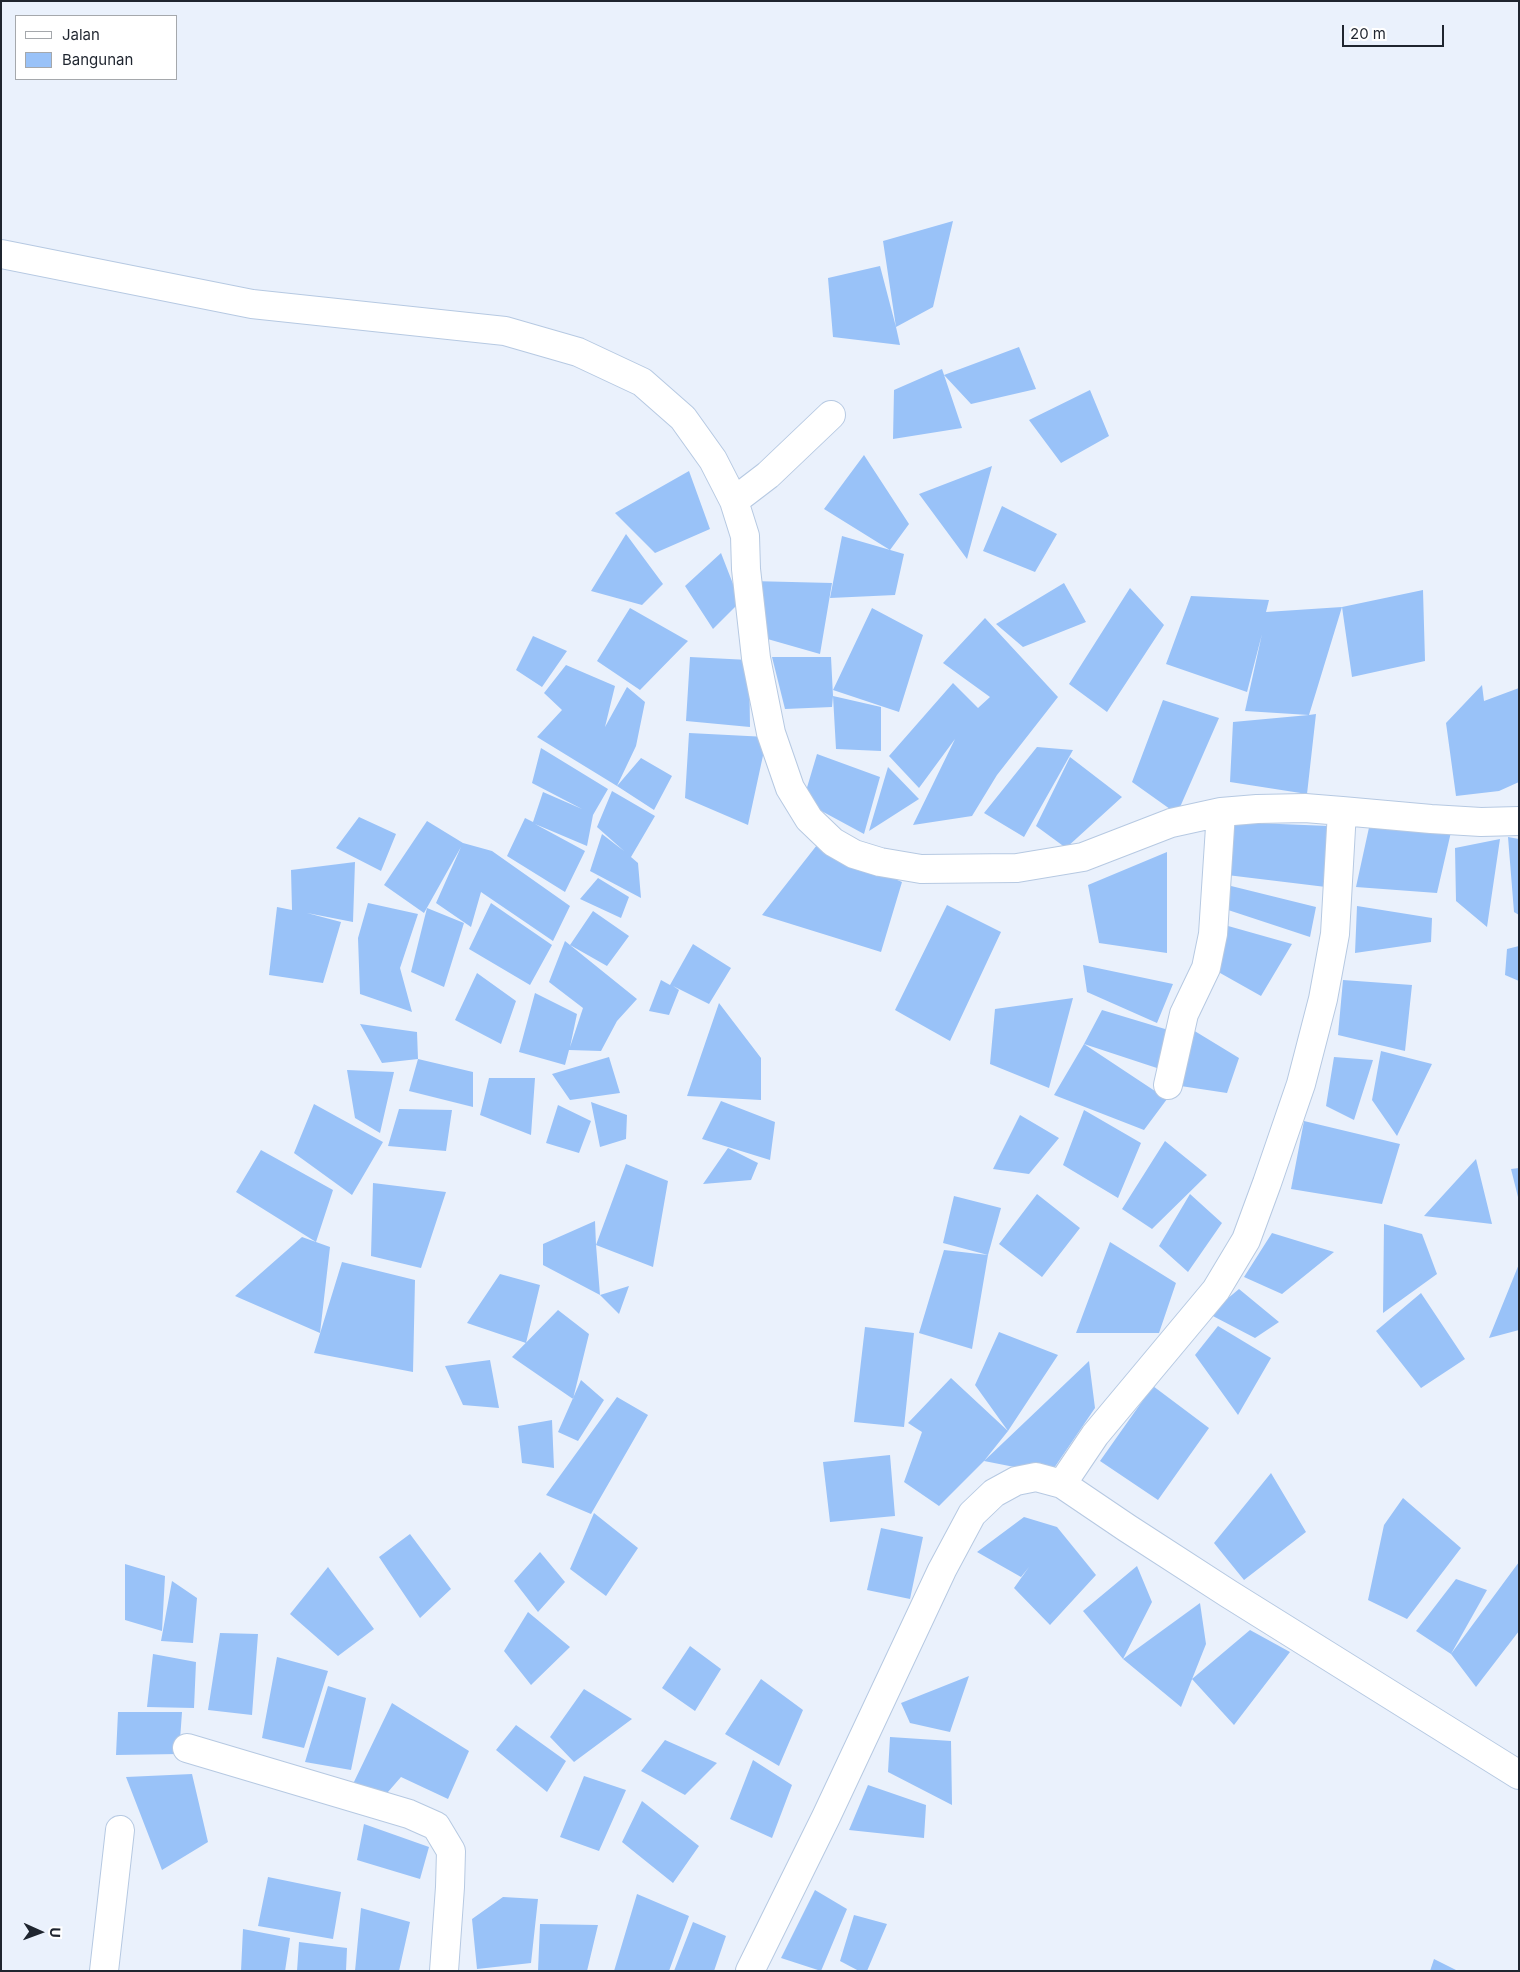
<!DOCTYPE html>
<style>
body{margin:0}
#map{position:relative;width:1520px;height:1972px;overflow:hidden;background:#eaf1fc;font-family:Inter,sans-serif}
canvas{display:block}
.frame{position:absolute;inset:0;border:2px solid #1f252f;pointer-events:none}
.legend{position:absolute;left:15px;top:15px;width:162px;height:65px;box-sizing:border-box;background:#fff;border:1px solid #a5a8ac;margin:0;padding:6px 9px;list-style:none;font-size:15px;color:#1f252f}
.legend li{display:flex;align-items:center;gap:10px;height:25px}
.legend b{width:25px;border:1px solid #a5a8ac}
.north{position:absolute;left:15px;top:1907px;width:50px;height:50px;-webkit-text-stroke:4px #fff;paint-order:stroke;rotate:92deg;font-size:14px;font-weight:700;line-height:20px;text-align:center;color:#1f252f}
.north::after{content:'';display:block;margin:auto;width:18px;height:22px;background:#1f252f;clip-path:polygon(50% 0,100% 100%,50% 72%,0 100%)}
.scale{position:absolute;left:1342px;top:25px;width:102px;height:22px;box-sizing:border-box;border:2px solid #1f252f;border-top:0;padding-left:6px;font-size:15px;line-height:18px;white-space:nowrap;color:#1f252f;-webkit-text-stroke:4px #fff;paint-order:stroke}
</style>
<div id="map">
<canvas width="1520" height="1972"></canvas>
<div class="frame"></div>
<ul class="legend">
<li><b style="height:6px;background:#fff"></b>Jalan</li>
<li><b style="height:14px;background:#99c2f8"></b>Bangunan</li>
</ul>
<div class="north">U</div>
<div class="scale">20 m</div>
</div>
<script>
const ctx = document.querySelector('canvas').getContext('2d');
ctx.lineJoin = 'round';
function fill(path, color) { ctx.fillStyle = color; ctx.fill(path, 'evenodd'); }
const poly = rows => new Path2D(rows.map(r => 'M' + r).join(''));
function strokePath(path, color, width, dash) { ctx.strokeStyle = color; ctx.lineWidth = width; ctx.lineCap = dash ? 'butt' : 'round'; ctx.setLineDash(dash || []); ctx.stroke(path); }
fill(poly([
 [953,221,933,307,896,327,900,345,833,337,828,278,880,266,896,327,883,241],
 [1019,347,1036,389,971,404,944,375],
 [942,369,962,428,893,439,894,390],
 [1090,390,1109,436,1061,463,1029,420],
 [864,455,909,524,890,550,824,509],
 [992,466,967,559,919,494],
 [689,471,710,529,655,553,615,513],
 [1002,506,1057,534,1035,572,983,551],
 [626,534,663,584,642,605,591,591],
 [842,536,904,554,895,595,830,598],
 [721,553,740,602,713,629,685,586],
 [751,581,832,583,820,654,757,636],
 [1064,583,1086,622,1023,647,996,624],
 [1130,588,1164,625,1107,712,1069,684],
 [1423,590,1425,661,1352,677,1342,607,1309,715,1316,714,1307,794,1230,782,1233,722,1309,715,1245,711,1262,634,1247,692,1166,664,1191,596,1269,600,1266,612,1342,607],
 [630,608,688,641,640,690,597,661],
 [872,608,923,635,899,712,833,690],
 [985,618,1058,697,997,775,972,816,913,825,955,739,919,788,889,756,953,683,978,708,990,697,943,663],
 [533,636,567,651,542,687,516,670],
 [690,657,749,660,750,727,686,721],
 [772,657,831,657,833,696,832,707,785,709],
 [566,665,615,686,605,727,627,687,645,702,636,746,617,786,537,737,562,710,544,693],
 [1482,685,1484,701,1519,688,1519,782,1499,791,1456,796,1446,723],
 [833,696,881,707,881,751,836,749],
 [1163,700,1219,718,1177,814,1132,782],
 [689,733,767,737,748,825,685,798],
 [1037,747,1073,750,1024,837,984,813],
 [541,748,608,789,593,815,587,846,535,824,585,851,565,892,507,856,525,818,533,822,543,792,582,809,532,783],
 [817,754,880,777,864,834,803,801],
 [1070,757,1122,797,1066,848,1036,826],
 [641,758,672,776,654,810,617,786],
 [888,767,919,799,869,831],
 [612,791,655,816,631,857,638,863,641,898,590,871,602,834,624,851,597,827],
 [359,817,396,834,381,871,336,848],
 [427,821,463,843,492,851,570,906,553,941,481,892,471,927,436,903,461,847,424,913,384,885],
 [1230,822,1329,826,1326,887,1227,875],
 [1370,823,1451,832,1437,893,1356,887],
 [1508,837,1519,839,1519,915,1514,912],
 [1500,839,1487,927,1456,901,1455,848],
 [817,845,902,882,881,952,762,915],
 [1167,852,1167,953,1099,943,1088,885],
 [355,862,353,922,307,913,341,922,323,983,269,975,277,907,292,910,291,870],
 [598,878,629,897,621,918,580,899],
 [1223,884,1316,907,1310,937,1219,907],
 [368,903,418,914,400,968,412,1012,360,994,358,938],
 [491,903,552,945,530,985,469,949],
 [947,905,1001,932,950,1041,895,1010],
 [1357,906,1432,918,1431,942,1355,953],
 [427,908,464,923,444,987,411,972],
 [593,911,629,936,607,966,570,945],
 [1221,924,1292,944,1261,996,1213,969],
 [565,941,637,999,617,1021,601,1051,569,1050,565,1065,519,1052,535,993,577,1014,570,1047,583,1008,549,982],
 [693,944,731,968,709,1004,673,986,679,990,669,1015,649,1011,661,980,670,985],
 [1519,946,1519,981,1505,975,1507,949],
 [1083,965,1173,984,1157,1023,1087,992],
 [477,973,516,1001,501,1044,455,1020],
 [1343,980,1412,985,1405,1051,1338,1035],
 [1073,998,1049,1088,990,1064,995,1009],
 [719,1003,761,1058,761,1100,687,1096],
 [1102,1010,1175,1032,1166,1071,1084,1044],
 [360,1024,417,1032,418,1059,382,1063],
 [1193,1030,1239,1058,1227,1093,1174,1085],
 [1084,1044,1167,1099,1144,1130,1054,1095],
 [1381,1051,1432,1064,1397,1136,1372,1100],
 [609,1057,620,1093,570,1100,552,1074],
 [1334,1057,1373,1060,1354,1120,1326,1106],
 [418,1059,473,1072,473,1107,409,1091],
 [347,1070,394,1072,380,1133,355,1118],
 [489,1078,535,1078,531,1135,480,1115],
 [721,1101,775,1122,770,1160,702,1139],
 [591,1102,627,1115,626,1139,600,1147],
 [314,1104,383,1142,352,1195,294,1153],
 [558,1105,591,1121,579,1153,546,1143],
 [399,1109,452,1110,446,1151,388,1146],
 [1084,1110,1141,1143,1118,1198,1063,1165],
 [1020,1115,1059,1138,1029,1174,993,1169],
 [1304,1121,1400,1144,1382,1204,1291,1189],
 [1165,1141,1207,1175,1152,1229,1122,1209],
 [728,1148,758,1163,751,1180,703,1184],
 [261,1150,333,1190,316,1242,236,1192],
 [1476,1159,1492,1224,1424,1216],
 [626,1164,668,1181,653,1267,596,1245],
 [1519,1168,1519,1197,1518,1197,1511,1169],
 [373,1183,446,1192,421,1268,371,1256],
 [1037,1194,1080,1228,1042,1277,999,1244],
 [1190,1194,1222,1223,1188,1272,1159,1246],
 [954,1196,1001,1208,988,1255,943,1243],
 [595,1221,596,1245,600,1295,543,1265,543,1244],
 [1384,1224,1422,1234,1437,1274,1383,1313],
 [1272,1233,1334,1252,1282,1294,1244,1277],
 [302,1237,330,1247,320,1333,235,1296],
 [1110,1242,1176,1283,1159,1333,1076,1333],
 [944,1250,988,1255,972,1349,919,1333],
 [342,1262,415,1280,413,1372,314,1353],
 [1519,1264,1519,1330,1489,1338],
 [500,1274,540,1285,526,1343,467,1323],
 [629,1286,619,1314,600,1295],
 [1239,1289,1279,1322,1255,1338,1209,1314],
 [1421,1293,1465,1359,1421,1388,1376,1331],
 [558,1310,589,1334,573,1399,512,1357],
 [1218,1326,1271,1358,1238,1415,1195,1355],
 [865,1327,914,1333,904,1427,854,1422],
 [999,1332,1058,1355,1008,1431,975,1385],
 [490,1360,499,1408,463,1405,445,1366],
 [1089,1361,1095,1408,1050,1474,984,1461,939,1506,904,1482,922,1432,908,1423,951,1378,1008,1431,984,1461],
 [581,1380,604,1400,578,1441,558,1432],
 [1153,1386,1209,1428,1158,1500,1100,1461],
 [617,1397,648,1415,591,1514,546,1495],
 [552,1420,554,1468,522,1463,518,1426],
 [890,1455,895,1516,830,1522,823,1462],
 [1271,1473,1306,1532,1244,1580,1214,1543],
 [1403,1498,1461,1548,1407,1619,1368,1600,1384,1525],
 [594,1513,638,1548,606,1596,570,1569],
 [1024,1517,1057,1527,1096,1575,1050,1625,1014,1588,1029,1567,1021,1577,977,1552],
 [881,1528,923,1537,910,1599,867,1590],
 [410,1534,451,1589,420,1618,379,1557],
 [540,1552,565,1582,538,1612,514,1581],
 [1519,1562,1519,1631,1476,1687,1451,1654],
 [125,1564,165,1576,162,1631,125,1620],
 [1137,1566,1152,1602,1123,1659,1200,1603,1206,1644,1181,1707,1123,1659,1083,1611],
 [328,1567,374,1629,338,1656,290,1614],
 [1456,1579,1487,1590,1451,1654,1416,1631],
 [172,1581,197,1598,193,1643,161,1641],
 [528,1612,570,1647,531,1685,504,1651],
 [1250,1630,1290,1652,1234,1725,1192,1679],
 [220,1633,258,1634,252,1715,208,1710],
 [690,1646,721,1669,695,1711,662,1688],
 [153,1654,196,1662,194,1708,147,1707],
 [277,1657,328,1671,304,1748,262,1738],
 [969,1676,950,1732,910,1723,901,1703],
 [761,1679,803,1710,779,1766,725,1734],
 [328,1686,366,1698,351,1770,305,1762],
 [584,1689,632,1719,574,1762,550,1737],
 [392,1703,469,1751,448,1799,401,1777,381,1800,352,1786],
 [118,1712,182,1712,179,1754,116,1755],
 [516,1725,566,1761,547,1792,496,1750],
 [890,1737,951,1741,952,1805,888,1772],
 [665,1740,717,1763,685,1795,641,1771],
 [753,1760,792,1785,772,1838,730,1819],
 [192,1774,208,1842,162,1870,126,1777],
 [584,1776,626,1790,599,1851,560,1837],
 [868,1785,926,1805,924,1838,849,1830],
 [642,1801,699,1846,673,1883,622,1842],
 [364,1824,429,1847,420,1879,357,1860],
 [268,1877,341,1892,333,1939,258,1926],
 [815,1890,847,1909,821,1971,781,1958],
 [637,1894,689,1916,669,1971,614,1971],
 [503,1897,538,1899,531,1963,477,1969,472,1919],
 [361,1908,410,1922,399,1971,355,1971],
 [854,1915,887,1924,867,1971,859,1971,840,1961],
 [693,1922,726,1936,714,1971,674,1971],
 [540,1924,598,1925,587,1971,538,1971],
 [243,1929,290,1938,285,1971,241,1971],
 [299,1942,347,1948,346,1971,297,1971],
 [1434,1959,1458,1971,1430,1971]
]), '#99c2f8');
const minor = poly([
 [1,254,252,304,505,331,578,352,642,382,683,418,713,460,734,501,745,536,746,569,756,658,771,733,790,788,809,819,833,842,854,854,880,862,921,869,1017,868,1083,857,1171,823,1221,812,1257,809,1305,808,1342,811,1335,934,1323,999,1301,1084,1267,1183,1246,1240,1216,1290,1095,1435,1062,1484],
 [734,501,768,475,831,415],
 [1342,811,1431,819,1481,822,1519,821],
 [1168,1085,1184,1014,1206,968,1213,934,1221,812],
 [187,1748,409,1814,436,1826,451,1851,450,1887,444,1971],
 [104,1971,120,1830],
 [750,1971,826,1817,942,1570,972,1514,994,1493,1016,1481,1036,1477,1062,1484,1127,1528,1229,1594,1519,1775]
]);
strokePath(minor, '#b6c9e2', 30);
strokePath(minor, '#fff', 28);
</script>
